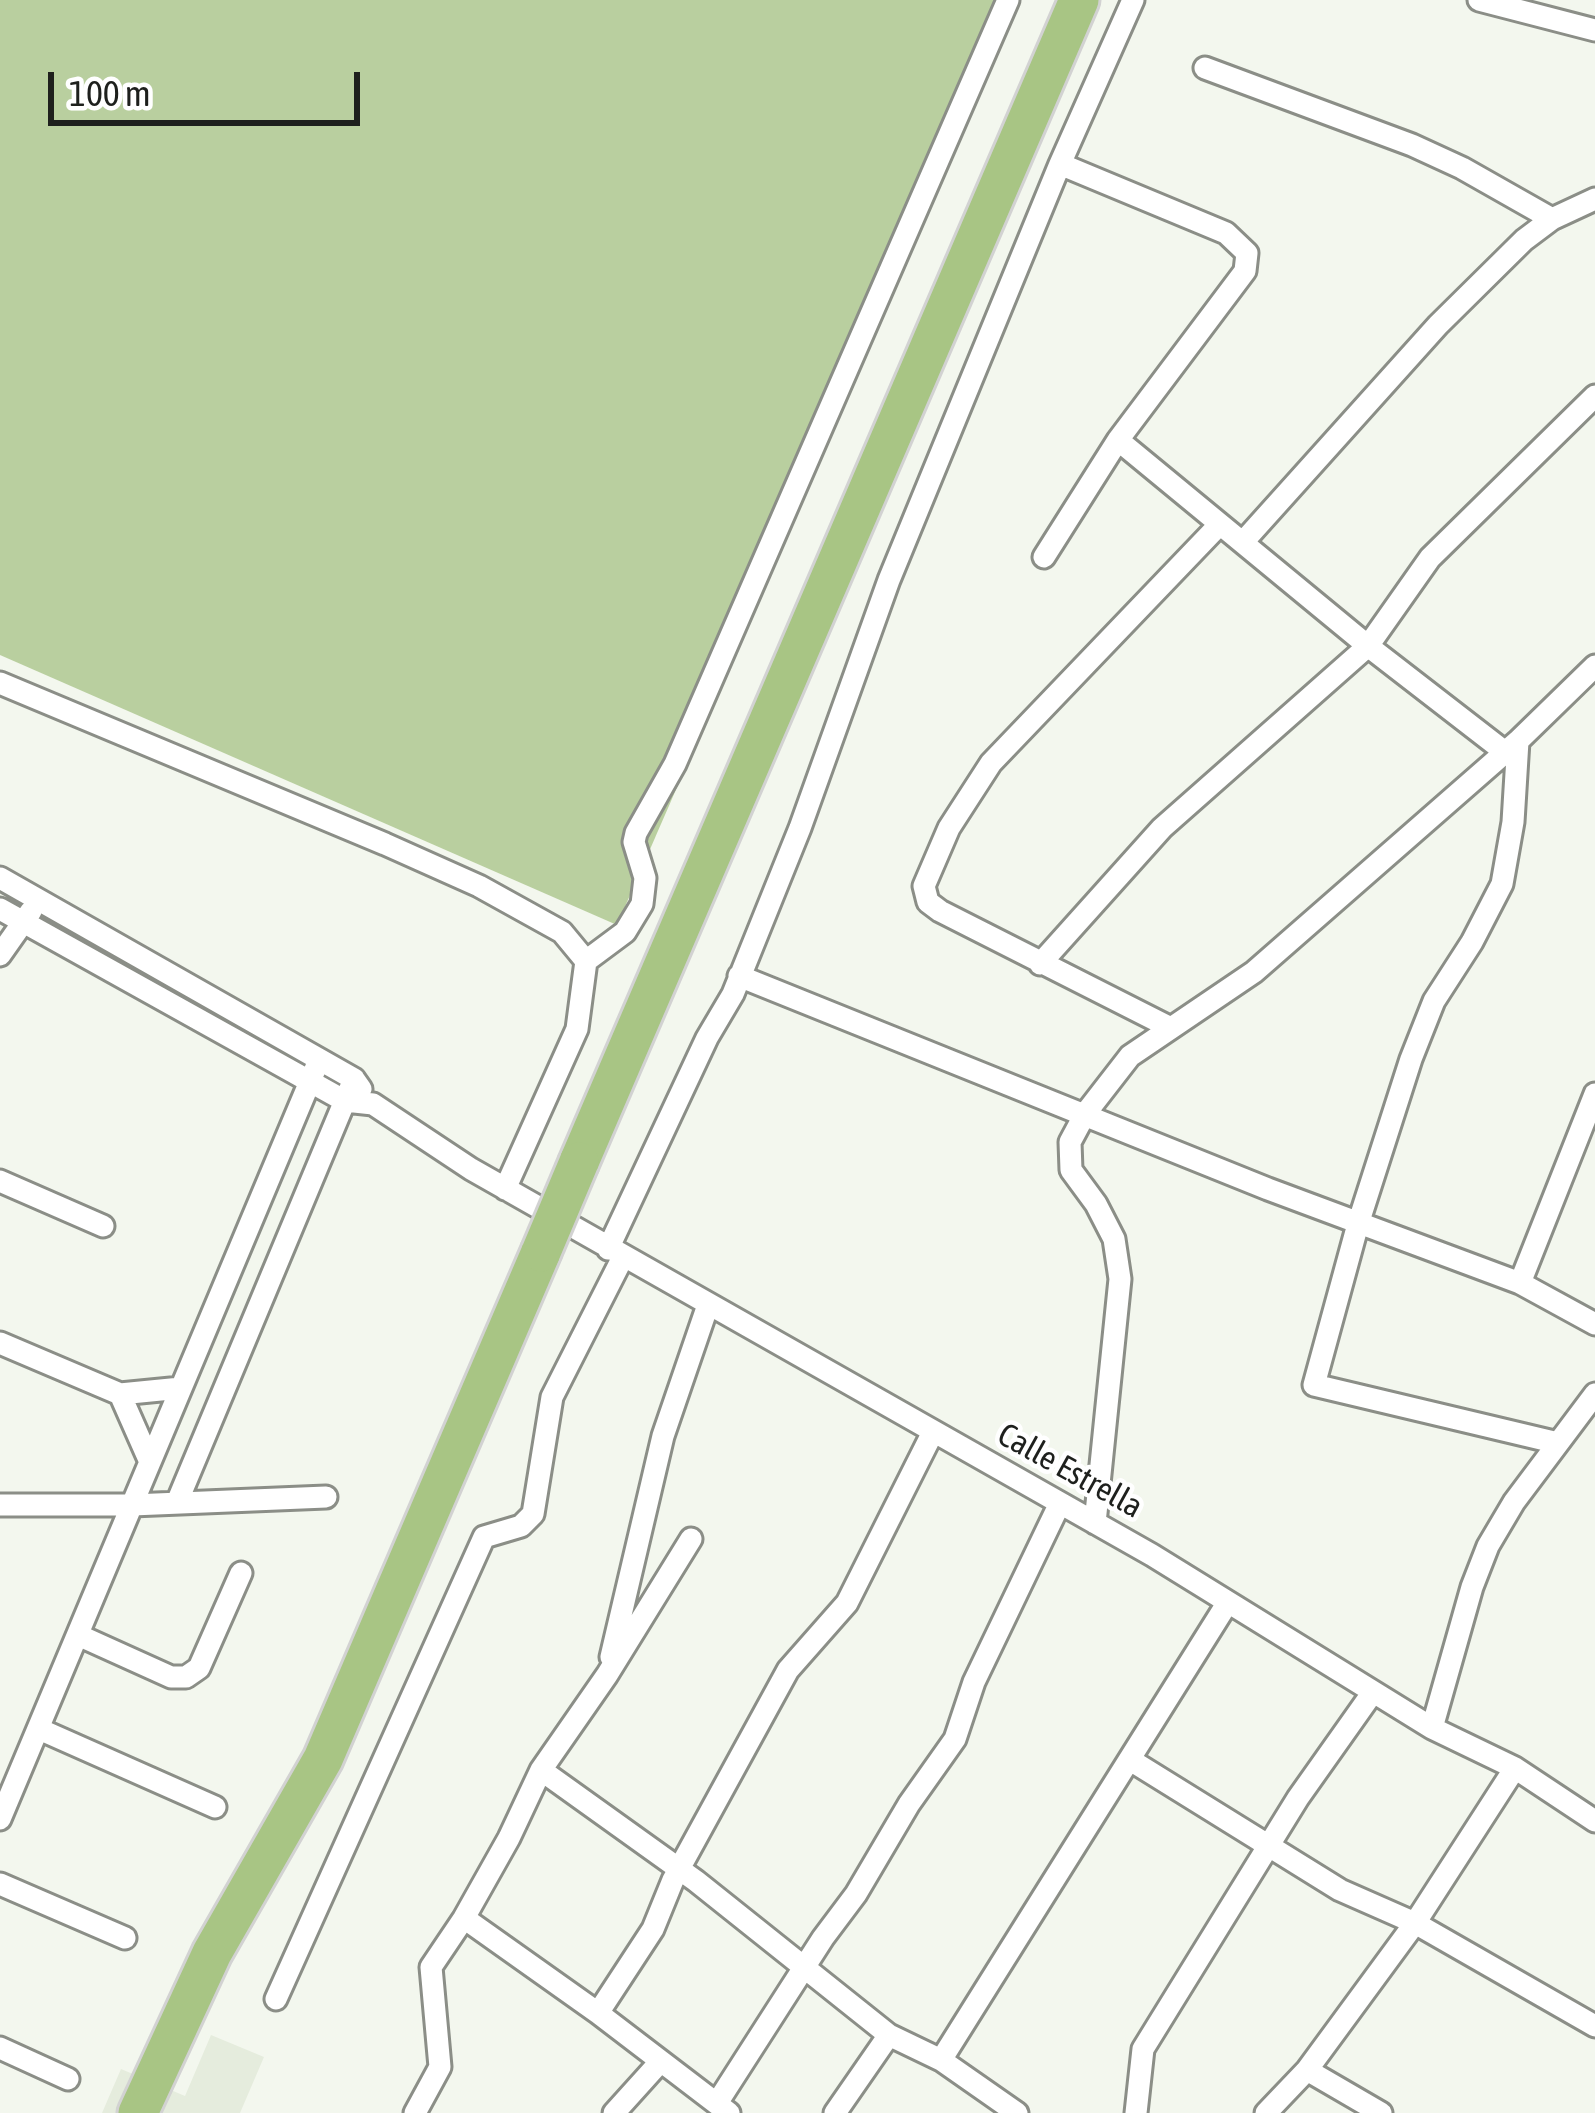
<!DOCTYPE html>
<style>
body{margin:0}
#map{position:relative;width:1595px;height:2113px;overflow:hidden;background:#f3f7ee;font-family:"Asap Condensed",sans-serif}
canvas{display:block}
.scale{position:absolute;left:48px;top:72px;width:312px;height:54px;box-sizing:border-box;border:6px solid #1e201d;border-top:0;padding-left:15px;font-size:36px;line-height:42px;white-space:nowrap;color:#1e201d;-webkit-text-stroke:9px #fff;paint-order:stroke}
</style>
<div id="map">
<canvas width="1595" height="2113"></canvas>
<div class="scale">100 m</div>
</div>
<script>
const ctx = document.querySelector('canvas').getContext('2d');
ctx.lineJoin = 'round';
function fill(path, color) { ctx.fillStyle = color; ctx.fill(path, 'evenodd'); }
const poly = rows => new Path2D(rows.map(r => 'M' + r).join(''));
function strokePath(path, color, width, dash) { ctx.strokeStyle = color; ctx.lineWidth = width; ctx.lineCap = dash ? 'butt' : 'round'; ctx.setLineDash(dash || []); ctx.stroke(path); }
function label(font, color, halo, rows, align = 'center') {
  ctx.font = font + ' "Asap Condensed",sans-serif'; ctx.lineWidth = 9; ctx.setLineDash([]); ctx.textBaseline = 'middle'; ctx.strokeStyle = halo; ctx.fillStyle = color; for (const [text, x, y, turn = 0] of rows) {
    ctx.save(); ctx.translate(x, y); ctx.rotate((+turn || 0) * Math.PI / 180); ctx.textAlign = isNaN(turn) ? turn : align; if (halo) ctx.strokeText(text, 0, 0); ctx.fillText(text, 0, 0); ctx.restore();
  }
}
fill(poly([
 [211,2035,264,2057,240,2113,102,2113,121,2069,185,2096]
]), '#e5ecdd');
fill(poly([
 [0,0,1020,0,617,925,0,655]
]), '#b9cf9f');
const minor = poly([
 [1479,0,1595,30],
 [1205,68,1412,145,1462,168,1552,219],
 [1118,440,1368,646,1505,752],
 [1243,542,1438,325,1524,240,1552,219,1595,199],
 [1044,557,1118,440,1245,271,1247,253,1226,233,1060,164],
 [0,683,385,844,479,886,562,932,586,961,577,1029,505,1189],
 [1518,741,1513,822,1502,884,1472,942,1434,1001,1411,1059,1358,1224,1314,1385,1558,1443],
 [0,878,354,1079,361,1089],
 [0,909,345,1101,373,1104,471,1169,1152,1555,1432,1728,1515,1768,1595,1821],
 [0,955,31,911],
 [586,961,625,932,642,904,645,878,634,842,636,833,675,764,1008,0],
 [1040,964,1162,828,1368,646,1430,558,1595,396],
 [739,976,1268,1189,1520,1283,1595,1324],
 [1171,1028,940,911,928,902,924,886,949,828,991,763,1220,524],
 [0,1181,103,1226],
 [608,1249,707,1038,733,994,800,828,889,580,1060,164,1133,0],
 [1520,1283,1595,1094],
 [0,1343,120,1394,181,1388],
 [120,1394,150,1462],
 [178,1500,354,1079],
 [0,1505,132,1505,326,1497],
 [1095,1523,1120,1279,1114,1239,1096,1204,1071,1170,1070,1142,1085,1114,1130,1056,1254,972,1518,741,1595,666],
 [691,1539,607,1675,541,1770,509,1838,464,1918,598,2013,729,2113],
 [78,1635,171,1677,186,1677,199,1668,241,1573],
 [611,1657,663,1436,708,1305],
 [1432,1728,1472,1587,1488,1546,1514,1502,1595,1394],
 [39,1729,215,1807],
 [1132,1761,1340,1890,1415,1923,1595,2026],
 [541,1770,696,1881,889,2035,941,2060,1017,2113],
 [0,1819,319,1060],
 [0,1884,125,1938],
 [276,1999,484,1537,521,1526,533,1514,552,1397,623,1257],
 [598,2013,653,1929,673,1880,788,1670,847,1603,933,1432],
 [0,2048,68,2079],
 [941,2060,1228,1602],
 [1307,2070,1381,2113],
 [717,2103,823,1938,856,1894,909,1804,955,1739,974,1682,1060,1503],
 [415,2113,440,2067,431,1967,464,1918],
 [614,2113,660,2062],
 [835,2113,889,2035],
 [1136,2113,1143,2049,1298,1798,1373,1692],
 [1266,2113,1307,2070,1415,1923,1515,1768]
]);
const motorway = poly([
 [579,1162,1079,0],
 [138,2113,212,1953,323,1759,541,1252]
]);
strokePath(minor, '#8b8e87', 27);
strokePath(motorway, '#d2d2d2', 45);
strokePath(minor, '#fff', 21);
strokePath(motorway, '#a8c584', 39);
const motorwayBridge = poly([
 [541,1252,579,1162]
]);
strokePath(motorwayBridge, '#d2d2d2', 45, []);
strokePath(motorwayBridge, '#a8c584', 39);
label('33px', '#1e201d', '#fff', [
 ["Calle Estrella",1070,1471,29]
]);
</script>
